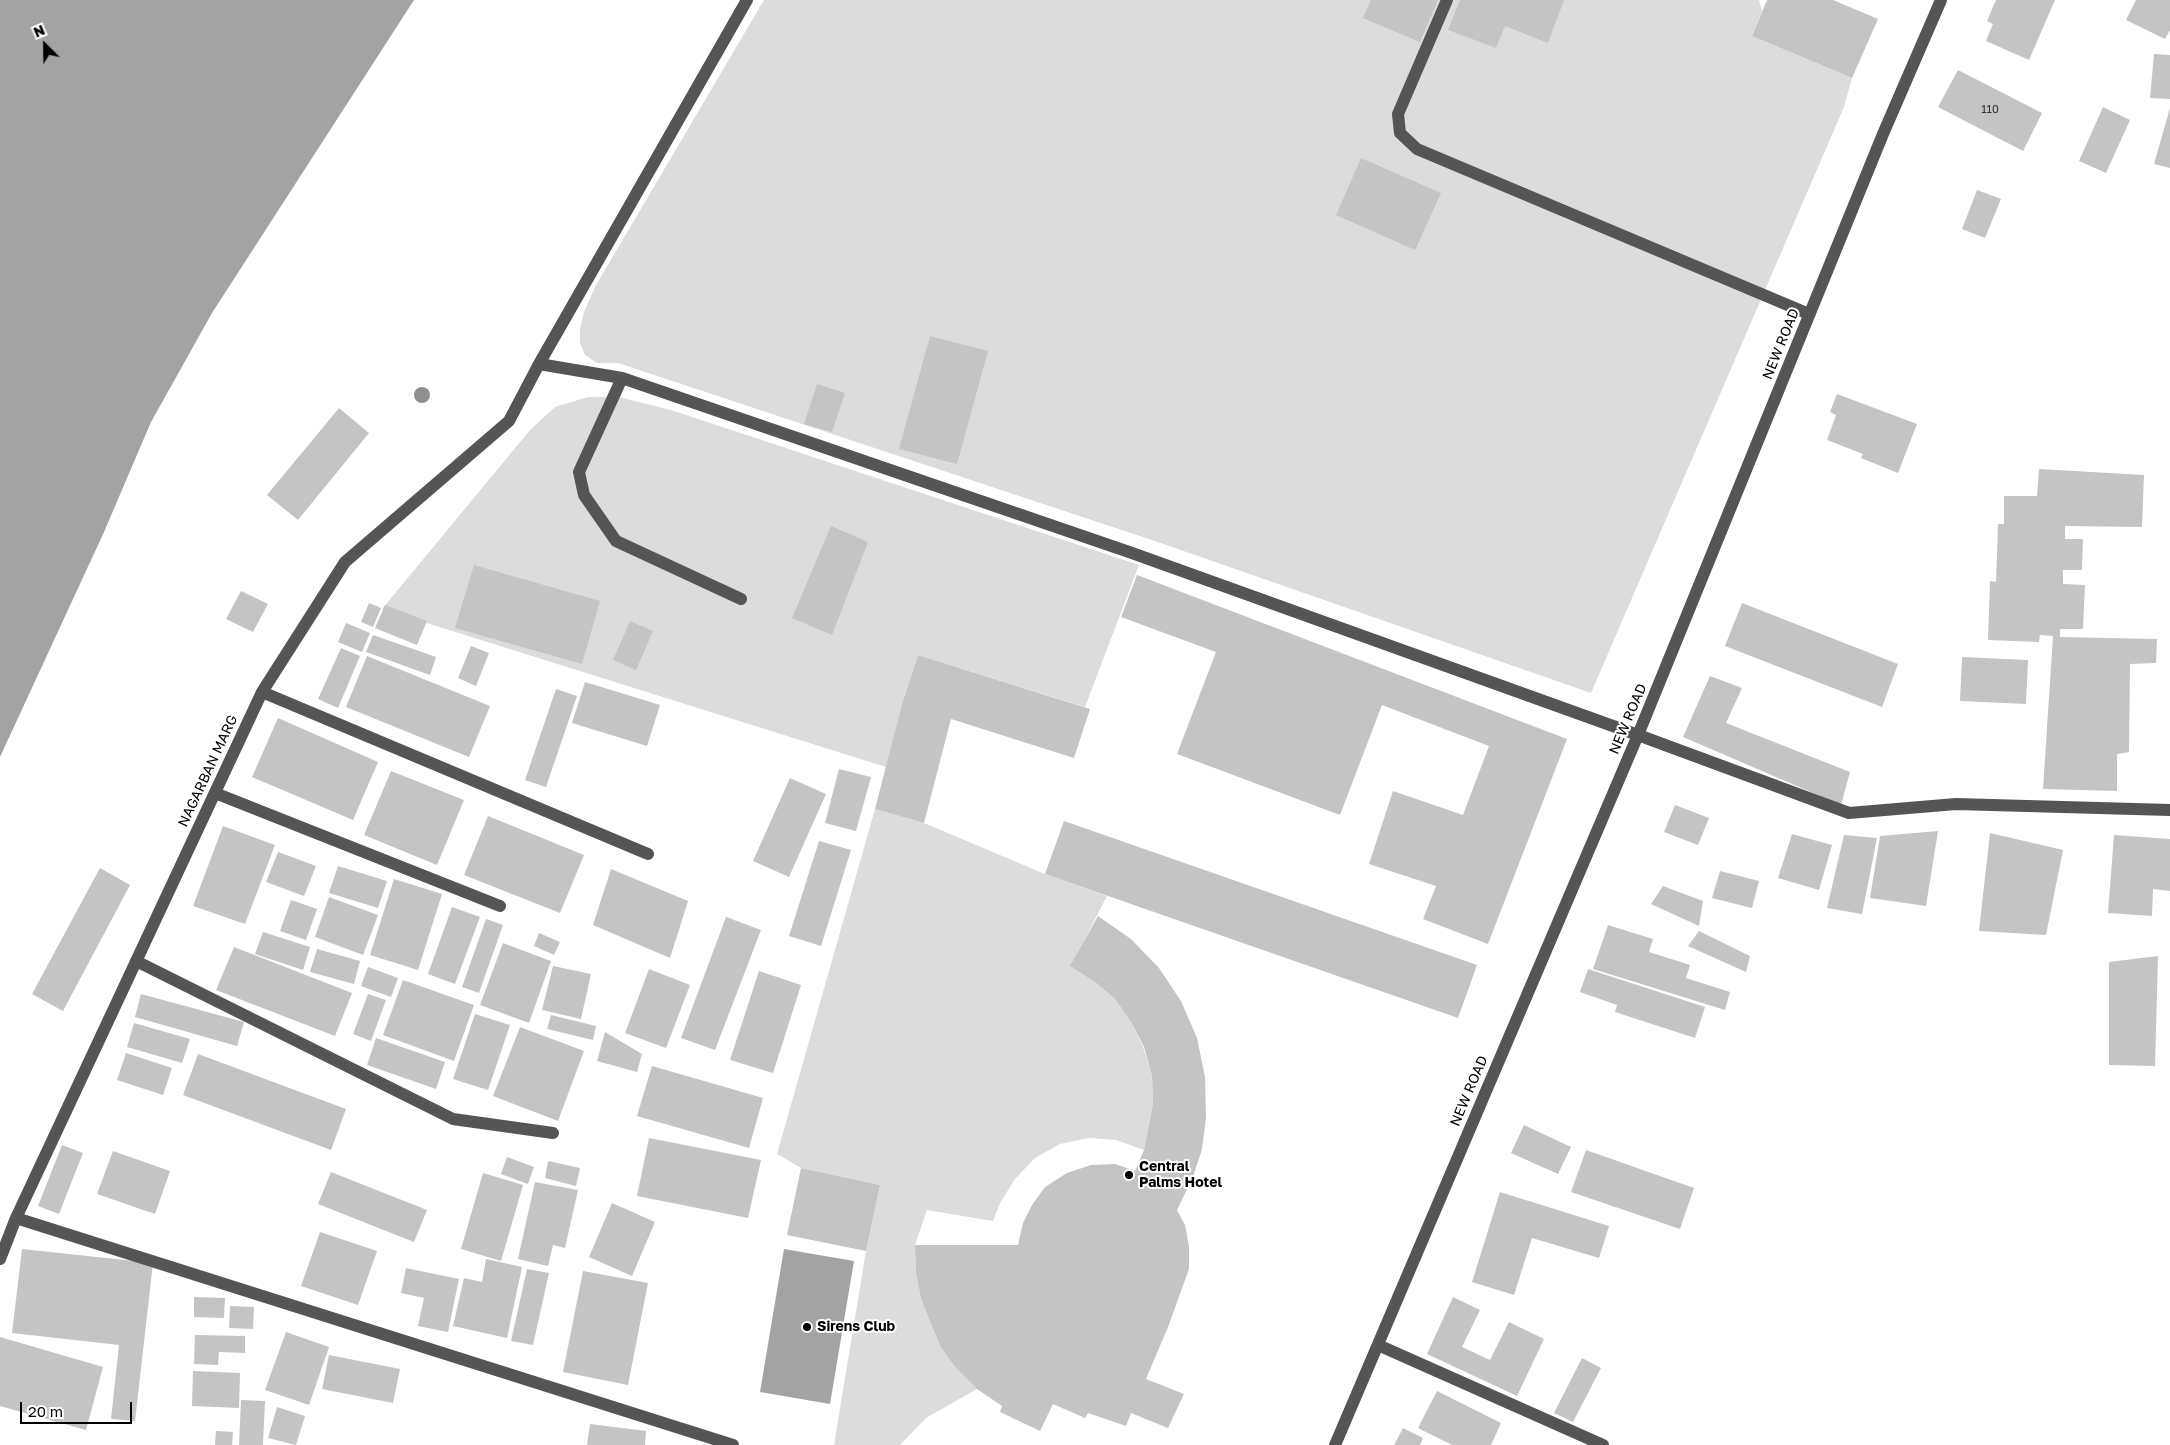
<!DOCTYPE html>
<style>
body{margin:0}
#map{position:relative;width:2170px;height:1445px;overflow:hidden;background:#fff;font-family:"Golos Text",sans-serif}
canvas{display:block}
.north{position:absolute;left:20px;top:20px;width:50px;height:50px;-webkit-text-stroke:4px #fff;paint-order:stroke;rotate:337deg;font-size:14px;font-weight:700;line-height:20px;text-align:center;color:#000}
.north::after{content:'';display:block;margin:auto;width:18px;height:22px;background:#000;clip-path:polygon(50% 0,100% 100%,50% 72%,0 100%)}
.scale{position:absolute;left:20px;top:1402px;width:112px;height:22px;box-sizing:border-box;border:2px solid #000;border-top:0;padding-left:6px;font-size:15px;line-height:18px;white-space:nowrap;color:#000;-webkit-text-stroke:4px #fff;paint-order:stroke}
</style>
<div id="map">
<canvas width="2170" height="1445"></canvas>
<div class="north">N</div>
<div class="scale">20 m</div>
</div>
<script>
const ctx = document.querySelector('canvas').getContext('2d');
ctx.lineJoin = 'round';
function fill(path, color) { ctx.fillStyle = color; ctx.fill(path, 'evenodd'); }
const poly = rows => new Path2D(rows.map(r => 'M' + r).join(''));
function strokePath(path, color, width, dash) { ctx.strokeStyle = color; ctx.lineWidth = width; ctx.lineCap = dash ? 'butt' : 'round'; ctx.setLineDash(dash || []); ctx.stroke(path); }
function label(font, color, halo, rows, align = 'center') {
  ctx.font = font + ' "Golos Text",sans-serif'; ctx.lineWidth = 4; ctx.setLineDash([]); ctx.textBaseline = 'middle'; ctx.strokeStyle = halo; ctx.fillStyle = color; for (const [text, x, y, turn = 0] of rows) {
    ctx.save(); ctx.translate(x, y); ctx.rotate((+turn || 0) * Math.PI / 180); ctx.textAlign = isNaN(turn) ? turn : align; if (halo) ctx.strokeText(text, 0, 0); ctx.fillText(text, 0, 0); ctx.restore();
  }
}
fill(poly([
 [764,0,1759,0,1762,11,1752,36,1852,78,1844,107,1591,693,1152,540,618,363,597,363,585,355,580,343,580,329,584,312,596,285],
 [588,397,619,397,671,410,1139,565,1085,707,918,655,902,704,886,767,382,609,530,430,555,407],
 [875,809,924,823,1045,874,1107,896,1071,966,1095,982,1115,999,1131,1022,1143,1047,1152,1076,1153,1104,1144,1150,1116,1140,1089,1138,1060,1144,1035,1158,1015,1179,1000,1203,993,1221,927,1210,915,1245,916,1273,921,1299,940,1346,955,1367,977,1389,926,1418,900,1445,834,1445,866,1251,880,1185,801,1168,777,1154]
]), '#dcdcdc');
fill(poly([
 [0,0,414,0,212,313,151,422,104,532,0,757],
 [784,1249,854,1261,830,1404,760,1392]
]), '#a3a3a3');
fill(poly([
 [1371,0,1438,0,1420,42,1363,18],
 [1460,0,1564,0,1548,43,1505,26,1496,48,1448,30],
 [1767,0,1833,0,1878,19,1852,78,1752,36],
 [1996,0,2055,0,2029,60,1986,41,1993,24,1987,21],
 [2136,0,2170,0,2170,30,2165,39,2126,20],
 [2154,54,2170,55,2170,99,2150,98],
 [1958,70,2042,113,2023,151,1938,107],
 [2103,107,2130,120,2106,173,2079,161],
 [2170,108,2170,168,2154,164],
 [1361,158,1441,193,1415,250,1336,215],
 [1977,190,2001,199,1985,238,1962,229],
 [930,336,988,351,957,464,899,449],
 [817,384,845,393,832,432,804,424],
 [1837,394,1917,424,1898,473,1861,458,1863,454,1827,440,1836,415,1830,412],
 [339,408,369,433,298,520,267,495],
 [2039,469,2144,475,2142,527,2065,526,2065,539,2083,539,2082,570,2063,570,2063,584,2085,585,2083,629,2060,629,2060,637,2157,639,2156,663,2130,664,2129,752,2117,754,2117,791,2043,789,2053,636,2040,635,2039,642,1988,640,1990,581,1996,582,1998,524,2004,524,2004,496,2037,496],
 [831,526,868,542,832,635,792,618],
 [474,565,600,601,582,664,455,628],
 [1137,575,1567,739,1488,944,1423,919,1436,886,1369,864,1393,791,1463,815,1489,746,1382,705,1340,815,1177,754,1216,652,1121,617],
 [241,591,268,604,253,632,226,619],
 [369,603,381,608,373,627,361,622],
 [1742,603,1898,664,1882,707,1725,646],
 [385,605,427,621,417,645,375,628],
 [630,621,653,631,636,670,613,660],
 [346,623,370,633,362,652,338,642],
 [373,635,436,657,430,675,366,652],
 [471,646,489,653,476,686,458,678],
 [341,648,360,656,338,708,318,699],
 [918,655,1090,709,1074,758,951,719,924,823,875,809,902,704],
 [367,656,490,706,469,757,346,707],
 [1962,657,2028,660,2026,704,1960,701],
 [1710,676,1742,688,1726,723,1850,772,1841,805,1683,737],
 [585,682,660,705,647,746,572,723],
 [556,689,577,696,546,787,525,780],
 [278,718,378,762,353,820,252,777],
 [839,769,871,777,856,831,825,823],
 [391,771,464,800,437,865,364,835],
 [790,778,826,794,789,877,753,861],
 [1675,805,1709,818,1698,845,1664,832],
 [488,816,584,855,560,913,464,875],
 [1064,821,1477,965,1458,1018,1045,874],
 [223,826,275,845,245,924,193,906],
 [1938,831,1926,906,1870,898,1880,836],
 [1990,833,2063,850,2046,935,1979,931],
 [1792,834,1832,845,1819,890,1778,878],
 [1844,835,1877,838,1862,914,1827,908],
 [2114,835,2170,839,2170,891,2153,889,2152,916,2108,913],
 [819,841,851,850,821,946,789,936],
 [278,852,316,866,304,896,266,882],
 [338,866,387,881,378,908,329,893],
 [100,868,130,885,63,1011,32,994],
 [611,869,688,901,670,958,593,925],
 [1720,871,1759,881,1752,908,1712,898],
 [394,879,442,894,418,970,370,955],
 [1663,886,1703,901,1699,926,1651,904],
 [329,897,378,915,363,955,315,937],
 [291,900,317,909,306,940,280,931],
 [452,907,480,917,455,984,428,974],
 [1098,916,1131,939,1159,968,1181,1001,1197,1038,1205,1077,1206,1118,1202,1149,1193,1177,1177,1210,1185,1225,1189,1246,1189,1269,1168,1327,1146,1379,1184,1394,1168,1428,1131,1413,1126,1426,1088,1413,1085,1418,1053,1404,1040,1431,1000,1412,1002,1406,977,1389,955,1367,940,1346,921,1299,916,1273,915,1245,1018,1245,1023,1223,1032,1205,1045,1187,1067,1173,1091,1165,1115,1164,1135,1171,1144,1150,1153,1104,1152,1076,1144,1047,1131,1022,1115,999,1095,982,1070,966],
 [726,917,761,930,715,1050,681,1038],
 [486,919,503,925,479,993,462,987],
 [1608,925,1653,939,1649,952,1690,965,1686,978,1730,992,1725,1010,1593,969],
 [1699,931,1750,956,1746,972,1688,946],
 [263,932,310,947,303,970,255,954],
 [539,933,560,942,554,955,534,946],
 [503,943,551,961,529,1023,480,1005],
 [234,947,352,993,335,1036,216,990],
 [317,949,360,961,354,984,310,972],
 [2158,956,2155,1066,2109,1065,2109,962],
 [553,966,591,974,581,1019,542,1010],
 [368,967,398,978,391,997,361,986],
 [649,969,690,985,666,1048,625,1033],
 [1588,969,1705,1007,1695,1038,1615,1012,1617,1005,1580,992],
 [759,971,801,985,773,1073,730,1060],
 [403,980,474,1005,454,1061,383,1035],
 [141,994,244,1022,237,1046,135,1017],
 [368,994,386,1000,371,1041,353,1034],
 [475,1014,510,1025,488,1090,453,1079],
 [551,1015,596,1026,593,1040,547,1029],
 [134,1023,190,1039,182,1063,127,1047],
 [520,1027,584,1051,558,1121,493,1096],
 [605,1032,642,1054,637,1072,597,1061],
 [376,1038,445,1062,436,1089,367,1065],
 [126,1053,172,1068,163,1095,117,1080],
 [198,1054,346,1109,331,1150,183,1095],
 [652,1066,763,1098,749,1148,637,1116],
 [1524,1125,1571,1147,1558,1174,1511,1153],
 [649,1138,761,1160,748,1218,637,1196],
 [62,1145,83,1153,59,1214,38,1206],
 [1586,1150,1694,1188,1680,1229,1571,1192],
 [113,1151,170,1171,155,1214,97,1194],
 [507,1157,534,1167,528,1184,501,1174],
 [548,1161,580,1168,576,1186,545,1178],
 [801,1168,880,1185,866,1251,787,1235],
 [331,1172,427,1210,414,1242,318,1204],
 [483,1173,523,1185,501,1261,461,1249],
 [535,1182,578,1190,565,1248,553,1245,548,1266,518,1259],
 [1500,1192,1609,1226,1599,1258,1532,1238,1514,1295,1472,1282],
 [612,1203,655,1222,632,1276,589,1257],
 [320,1232,377,1251,358,1305,301,1286],
 [22,1249,153,1263,135,1421,111,1419,119,1345,12,1333],
 [486,1259,522,1267,507,1338,453,1326,464,1278,482,1282],
 [406,1268,459,1279,448,1332,418,1326,424,1298,401,1293],
 [527,1269,549,1273,533,1345,511,1341],
 [583,1271,648,1283,628,1385,563,1372],
 [194,1297,225,1298,224,1318,194,1317],
 [1453,1297,1480,1310,1462,1347,1490,1360,1509,1322,1544,1339,1517,1396,1427,1354],
 [230,1306,254,1307,253,1329,229,1328],
 [286,1332,329,1347,309,1405,265,1390],
 [195,1335,245,1336,245,1353,219,1352,218,1365,194,1364],
 [0,1337,103,1367,86,1430,0,1406],
 [329,1355,400,1369,393,1403,322,1389],
 [1582,1358,1601,1368,1573,1422,1554,1413],
 [193,1371,240,1373,239,1408,192,1406],
 [1437,1391,1501,1423,1491,1445,1452,1445,1418,1428],
 [241,1400,265,1401,263,1445,239,1445],
 [277,1407,305,1416,296,1445,268,1438],
 [590,1424,646,1431,645,1445,587,1445],
 [1403,1428,1423,1438,1420,1445,1394,1445],
 [216,1431,233,1432,232,1445,215,1445]
]), '#c4c4c4');
strokePath(poly([
 [1447,0,1398,114,1400,133,1417,149,1809,314],
 [539,364,622,378,1132,553,1638,735,1849,813,1956,804,2170,810],
 [622,378,579,472,584,495,616,541,741,599],
 [262,692,648,854],
 [215,793,500,906],
 [136,961,453,1119,553,1133],
 [16,1218,733,1445],
 [0,1259,16,1218,262,692,345,562,509,421,539,364,747,0],
 [1378,1345,1603,1445],
 [1335,1445,1638,735,1883,134,1941,0]
]), '#555', 12);
ctx.fillStyle = '#8f8f8f';
for (const [x, y] of [
 [422,395]
]) { ctx.beginPath(); ctx.arc(x, y, 8, 0, 2 * Math.PI); ctx.fill(); }
for (const [x, y, r, color] of [
 [1129,1175,5,"#000"],
 [807,1327,5,"#000"]
]) { const dot = new Path2D(); dot.arc(x, y, r, 0, 2 * Math.PI); ctx.fillStyle = color; ctx.fill(dot); strokePath(dot, '#fff', 2); }
label('11px', '#313131', null, [
 ["110",1990,110]
]);
label('14px', '#000', '#fff', [
 ["NEW ROAD",1781,344,-68],
 ["NEW ROAD",1628,719,-67],
 ["NAGARBAN MARG",208,771,-65],
 ["NEW ROAD",1469,1091,-67]
]);
label('bold 14px', '#000', '#fff', [
 ["Central",1139,1167],
 ["Palms Hotel",1139,1183],
 ["Sirens Club",817,1327]
], 'left');
</script>
